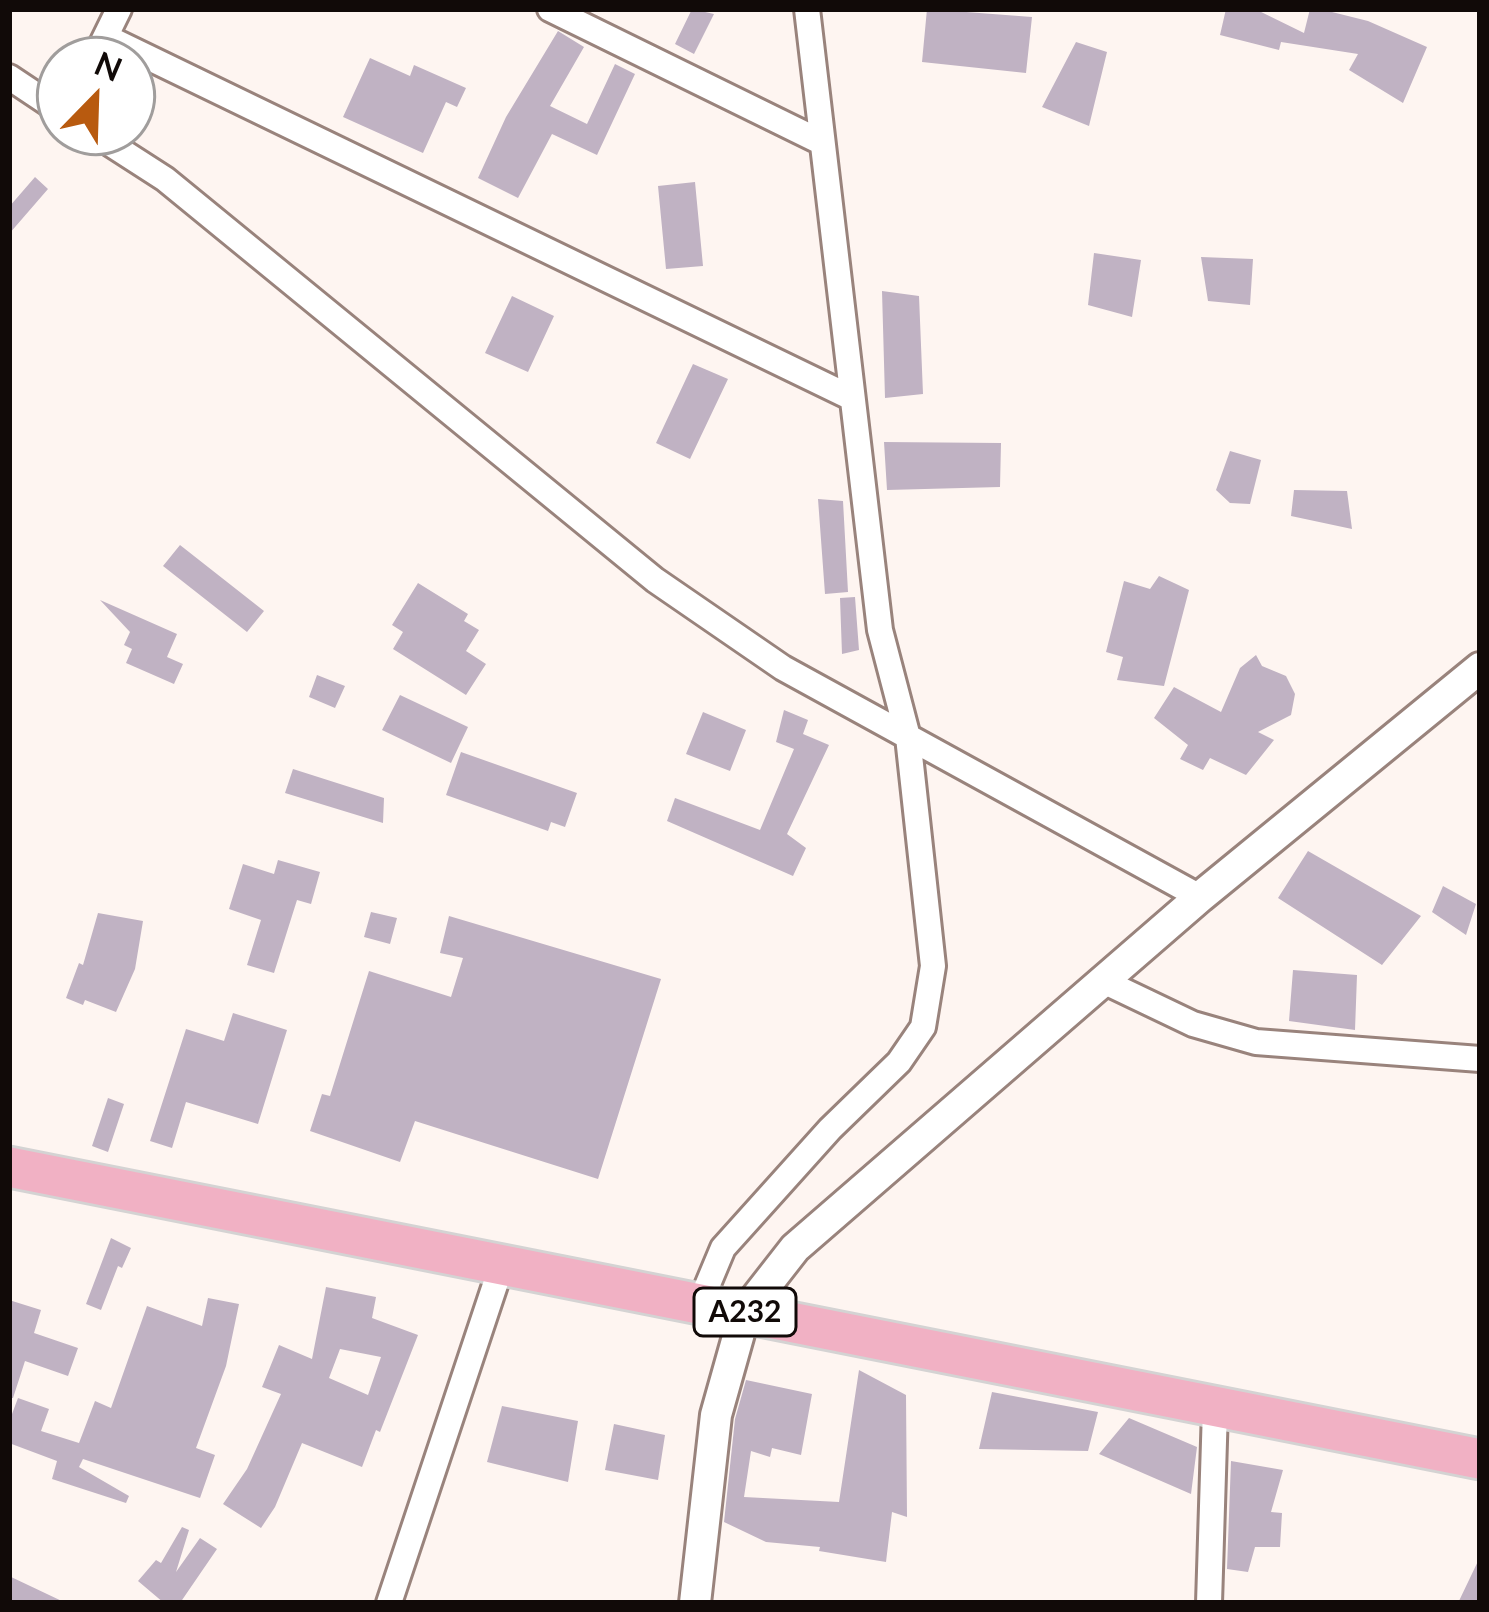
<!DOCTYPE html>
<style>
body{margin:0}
#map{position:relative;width:1489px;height:1612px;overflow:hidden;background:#fef5f1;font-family:Lato,sans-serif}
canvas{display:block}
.frame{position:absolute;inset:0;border:12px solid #110a08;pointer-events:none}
.north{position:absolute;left:36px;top:36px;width:120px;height:120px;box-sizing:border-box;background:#fff;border:3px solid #a09d9c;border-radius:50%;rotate:23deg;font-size:33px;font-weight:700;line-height:48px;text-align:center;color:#110a08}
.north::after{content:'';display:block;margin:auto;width:42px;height:54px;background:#b85a0f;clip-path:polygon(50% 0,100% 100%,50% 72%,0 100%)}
</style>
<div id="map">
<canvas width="1489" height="1612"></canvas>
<div class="frame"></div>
<div class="north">N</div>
</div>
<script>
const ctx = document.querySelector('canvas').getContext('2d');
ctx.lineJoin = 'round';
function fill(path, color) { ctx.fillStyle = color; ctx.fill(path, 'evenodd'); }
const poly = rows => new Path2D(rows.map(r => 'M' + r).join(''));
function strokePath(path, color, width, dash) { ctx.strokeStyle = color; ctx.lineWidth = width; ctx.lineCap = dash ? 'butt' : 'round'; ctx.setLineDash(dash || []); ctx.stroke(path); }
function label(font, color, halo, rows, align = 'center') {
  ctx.font = font + ' Lato,sans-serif'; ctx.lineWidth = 9; ctx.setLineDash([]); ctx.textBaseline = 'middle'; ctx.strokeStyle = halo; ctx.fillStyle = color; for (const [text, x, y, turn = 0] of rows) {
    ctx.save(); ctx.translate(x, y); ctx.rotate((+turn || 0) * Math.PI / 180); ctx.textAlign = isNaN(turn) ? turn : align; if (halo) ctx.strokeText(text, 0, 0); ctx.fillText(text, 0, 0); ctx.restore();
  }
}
fill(poly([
 [692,9,714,14,694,54,675,44],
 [927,9,1032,17,1026,73,922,62],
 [1226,9,1255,9,1304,33,1310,9,1320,9,1368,21,1427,47,1403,103,1349,70,1358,54,1281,42,1279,50,1220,35],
 [558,31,584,47,550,106,587,124,615,64,635,74,597,155,552,134,518,198,478,178,506,117],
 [1076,42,1107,52,1089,126,1042,107],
 [370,58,410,76,414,65,466,88,457,107,446,102,423,153,343,117],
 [35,177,48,189,9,234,9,207],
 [695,182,703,266,666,269,658,186],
 [1094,253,1141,260,1132,317,1088,305],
 [1201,257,1253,259,1250,305,1208,301],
 [882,291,919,296,923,394,885,398],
 [512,296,554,316,528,372,485,353],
 [693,364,728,379,690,459,656,443],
 [884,442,1001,443,1000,487,887,490],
 [1230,451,1261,460,1250,504,1230,503,1216,490],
 [1294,490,1347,491,1352,529,1291,516],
 [818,499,843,501,848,592,825,594],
 [180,545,264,611,247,632,163,566],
 [1159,576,1189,590,1164,686,1117,680,1123,657,1106,652,1124,581,1150,589],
 [418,583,468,614,464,621,479,630,466,651,486,664,466,695,393,649,403,632,392,625],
 [855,597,859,650,842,654,840,598],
 [100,600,177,634,167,657,183,664,174,684,126,663,132,649,124,645,130,632],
 [1256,655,1262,666,1286,676,1295,694,1291,715,1258,732,1274,740,1246,775,1210,758,1203,770,1180,759,1188,745,1154,718,1174,687,1221,712,1240,668],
 [317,675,345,686,335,708,309,697],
 [400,695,468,727,451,763,382,730],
 [784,710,808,720,803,734,829,745,787,834,806,848,793,876,667,821,675,798,760,830,794,749,776,742],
 [703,712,746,730,730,771,686,754],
 [461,752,577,793,565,827,551,822,548,831,446,795],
 [293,769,384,798,383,823,285,793],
 [1308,851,1421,916,1382,965,1278,898],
 [278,860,320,872,311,904,297,900,274,973,247,965,261,920,229,909,243,864,274,874],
 [1443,886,1476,904,1466,935,1432,912],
 [371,912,397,918,390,944,364,937],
 [98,913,143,921,135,969,116,1012,85,1000,83,1005,66,998,79,963,83,965],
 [449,916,661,979,598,1179,415,1121,400,1162,310,1131,322,1094,330,1096,369,971,451,997,463,958,440,953],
 [1293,970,1357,975,1355,1030,1289,1021],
 [233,1013,287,1030,258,1124,186,1102,172,1148,150,1141,186,1029,224,1041],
 [108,1098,124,1104,108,1152,92,1146],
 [111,1238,131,1248,122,1268,118,1266,101,1310,86,1304],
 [326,1287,376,1297,372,1318,418,1335,380,1432,376,1430,362,1467,302,1443,275,1507,261,1528,223,1504,247,1469,281,1394,262,1387,279,1345,312,1359],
 [340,1349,381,1357,368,1395,329,1378],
 [208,1298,239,1304,226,1366,196,1448,215,1455,200,1498,83,1459,79,1467,129,1496,126,1503,52,1479,57,1461,9,1443,9,1422,18,1398,49,1409,41,1431,79,1443,95,1401,111,1408,147,1306,202,1326],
 [9,1300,41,1310,34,1333,78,1348,68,1376,25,1361,13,1398,9,1398],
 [859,1370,906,1395,907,1517,892,1512,886,1562,819,1551,820,1547,766,1542,724,1522,735,1419,746,1380,812,1394,801,1455,772,1448,770,1457,751,1451,744,1497,839,1502],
 [992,1392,1098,1412,1088,1451,979,1449],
 [502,1406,578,1421,568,1482,487,1462],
 [1129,1418,1197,1447,1191,1494,1099,1454],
 [614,1424,665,1435,658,1480,605,1470],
 [1231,1461,1283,1470,1271,1512,1282,1513,1280,1547,1255,1547,1248,1572,1227,1569],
 [182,1527,189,1530,176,1572,200,1538,217,1549,180,1603,164,1603,138,1581,156,1560,161,1563],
 [1480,1557,1480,1603,1458,1603],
 [9,1576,66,1603,9,1603]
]), '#c0b2c3');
const minor = poly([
 [550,9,821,142],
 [106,37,852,398],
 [94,60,119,9],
 [9,77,60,111],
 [92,132,165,179,655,580,783,668,1200,897],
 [1103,981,1193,1024,1256,1042,1480,1059],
 [700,1303,723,1248,830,1129,899,1062,923,1027,933,966,908,737,880,630,807,9],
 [389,1603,502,1264],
 [1209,1603,1215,1409]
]);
const tertiary = poly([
 [695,1603,716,1415,745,1312,795,1248,1200,897,1480,668]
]);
const primary = poly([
 [9,1167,1480,1459]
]);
strokePath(minor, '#99837c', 30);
strokePath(tertiary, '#99837c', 36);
strokePath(primary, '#d4d3d3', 45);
strokePath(minor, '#fff', 24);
strokePath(tertiary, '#fff', 30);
strokePath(primary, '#f1b1c4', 39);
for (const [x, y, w] of [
 [745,1312,102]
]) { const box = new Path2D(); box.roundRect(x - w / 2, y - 24, w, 48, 9); ctx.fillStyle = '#fff'; ctx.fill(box); strokePath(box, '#110a08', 3); }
label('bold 30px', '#110a08', null, [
 ["A232",745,1312]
]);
</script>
